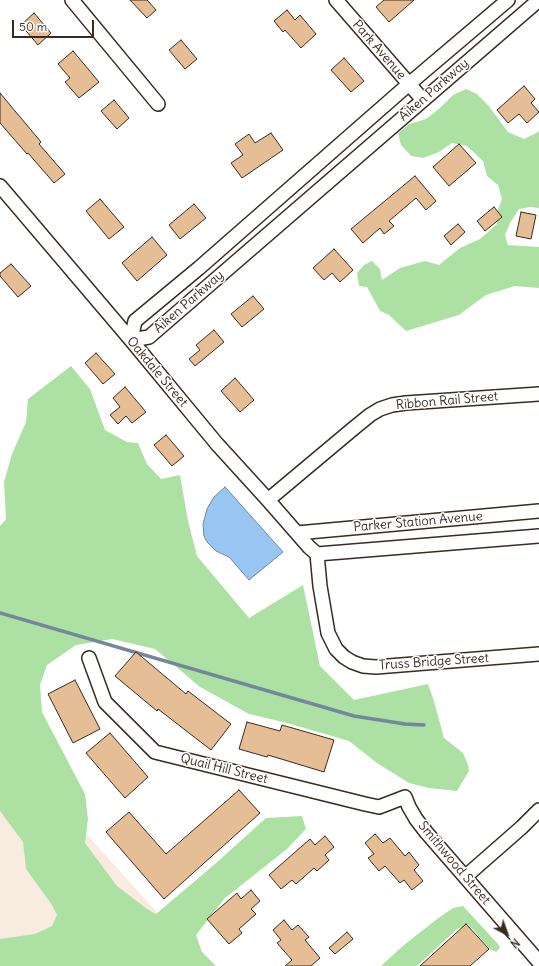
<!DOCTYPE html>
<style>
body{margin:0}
#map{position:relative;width:539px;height:966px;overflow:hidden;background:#fff;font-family:Delius,sans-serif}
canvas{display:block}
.north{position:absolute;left:487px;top:914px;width:40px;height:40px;-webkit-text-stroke:3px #fff;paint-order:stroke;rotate:139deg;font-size:11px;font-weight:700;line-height:16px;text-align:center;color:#3b2a1e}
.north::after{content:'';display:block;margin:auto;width:14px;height:18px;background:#3b2a1e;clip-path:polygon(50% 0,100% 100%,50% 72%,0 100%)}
.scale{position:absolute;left:12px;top:20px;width:82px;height:18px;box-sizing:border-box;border:2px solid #3b2a1e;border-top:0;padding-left:5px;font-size:12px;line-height:14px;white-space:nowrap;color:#3b2a1e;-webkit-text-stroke:3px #fff;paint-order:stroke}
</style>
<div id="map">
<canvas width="539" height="966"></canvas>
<div class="north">N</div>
<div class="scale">50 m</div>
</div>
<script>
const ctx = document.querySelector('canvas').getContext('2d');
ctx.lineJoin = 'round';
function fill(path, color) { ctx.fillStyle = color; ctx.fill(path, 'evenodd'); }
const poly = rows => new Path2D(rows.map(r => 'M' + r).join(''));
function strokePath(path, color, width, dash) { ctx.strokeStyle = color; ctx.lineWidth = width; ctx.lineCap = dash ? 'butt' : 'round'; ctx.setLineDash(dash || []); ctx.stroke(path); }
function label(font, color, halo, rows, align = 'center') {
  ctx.font = font + ' Delius,sans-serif'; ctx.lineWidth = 3; ctx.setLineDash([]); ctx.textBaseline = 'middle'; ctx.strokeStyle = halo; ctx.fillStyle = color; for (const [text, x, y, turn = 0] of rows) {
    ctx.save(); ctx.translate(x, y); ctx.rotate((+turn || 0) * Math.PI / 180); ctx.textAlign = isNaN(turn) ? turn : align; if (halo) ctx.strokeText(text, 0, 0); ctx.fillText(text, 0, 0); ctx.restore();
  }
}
fill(poly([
 [0,739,206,966,0,966]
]), '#f8ece0');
fill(poly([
 [466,89,477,94,488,105,508,132,524,139,538,132,539,130,539,208,531,207,519,209,510,223,505,235,508,245,539,247,539,288,515,286,486,295,459,315,406,331,389,315,380,311,367,287,359,286,357,273,364,265,372,261,380,269,382,280,400,268,425,261,439,265,460,248,480,239,497,224,497,213,502,199,498,185,487,176,483,161,467,146,452,143,439,152,423,158,411,156,401,145,398,133,409,124,426,119,440,108,453,95],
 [71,366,90,389,105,430,127,442,138,443,147,464,161,479,180,475,188,521,197,556,249,618,303,585,320,666,354,700,428,684,433,698,444,738,463,753,468,765,469,771,457,791,429,788,409,783,377,763,349,741,287,723,249,714,200,687,155,649,112,639,76,645,47,665,40,685,42,712,85,794,88,819,85,843,117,886,147,909,156,914,215,864,266,818,302,816,306,829,287,849,225,898,196,935,202,952,216,966,0,966,0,939,35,934,52,926,57,915,52,905,26,869,23,842,0,811,0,526,6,519,4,482,12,454,26,422,28,399],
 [463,906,498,944,500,948,496,952,490,949,469,925,457,929,417,966,381,966,404,945,437,919,453,908]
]), '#ade1a3');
const water = poly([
 [225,487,283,552,249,580,229,557,216,551,207,542,204,536,203,524,207,509,214,497,225,487]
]);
fill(water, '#98c5f2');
strokePath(water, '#73879d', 1);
strokePath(poly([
 [0,613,354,716,405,724,424,725]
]), '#73879d', 3.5);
const building = poly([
 [130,0,147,0,156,10,147,18,130,0],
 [384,0,414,0,389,22,376,7,384,0],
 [287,10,295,20,300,15,316,34,301,48,285,30,283,32,274,21,287,10],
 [34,13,51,33,38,45,21,25,34,13],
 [181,40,197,59,185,69,169,50,181,40],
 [73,51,99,82,79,98,65,82,70,78,58,64,73,51],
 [344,58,364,81,351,92,331,70,344,58],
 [524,86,535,99,531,103,539,112,527,123,519,114,508,123,497,110,524,86],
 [0,93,41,142,39,144,65,174,54,183,28,153,27,154,0,123,0,93],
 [114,100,129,118,117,129,101,111,114,100],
 [271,133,283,150,242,178,231,163,243,155,235,144,249,134,255,143,271,133],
 [459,144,476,163,449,186,433,167,459,144],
 [415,176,436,201,426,210,416,198,389,221,394,226,384,234,380,228,363,243,351,229,415,176],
 [100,199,124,227,109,239,86,211,100,199],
 [194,204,206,218,180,239,169,225,194,204],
 [494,207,502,217,485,231,477,221,494,207],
 [521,212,536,215,531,239,516,236,521,212],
 [458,224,465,232,451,245,444,236,458,224],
 [152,237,167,255,137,281,122,263,152,237],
 [334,249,353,270,340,282,332,273,324,280,313,268,334,249],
 [11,264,31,286,18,297,0,276,0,273,11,264],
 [253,296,264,309,242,327,231,314,253,296],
 [214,330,224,342,195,366,189,359,200,350,196,345,214,330],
 [96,353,115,374,103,384,85,363,96,353],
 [235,378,254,400,240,412,221,391,235,378],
 [125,387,146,412,132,423,126,416,118,424,110,415,120,407,113,398,125,387],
 [166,435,184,456,172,466,154,445,166,435],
 [136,652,186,694,188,691,231,724,211,750,158,709,157,711,115,676,136,652],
 [75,680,100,729,73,743,48,694,75,680],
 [247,722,280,731,282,725,334,740,324,772,268,755,267,757,239,749,247,722],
 [110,733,148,777,125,798,86,753,110,733],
 [239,790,260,813,164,899,106,832,129,812,166,854,239,790],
 [375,834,383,843,390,838,405,856,409,852,419,865,414,870,423,881,412,890,404,880,400,883,385,866,379,871,368,858,374,854,365,843,375,834],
 [325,836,334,847,325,855,329,860,317,871,314,868,296,884,292,880,281,889,269,875,310,839,315,845,325,836],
 [251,890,260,901,251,909,256,914,239,929,242,933,229,944,207,919,237,893,241,899,251,890],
 [284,920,292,930,298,925,309,937,305,940,320,958,311,966,285,966,292,960,277,943,281,940,273,930,284,920],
 [466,924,489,949,470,966,420,966,466,924],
 [347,932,353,939,335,954,329,948,347,932]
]);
fill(building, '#e6be96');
strokePath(building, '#3b2a1e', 1);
const street = poly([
 [72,0,158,104],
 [336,0,423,100],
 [508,0,409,84,199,268,135,321,131,340,149,337,539,0],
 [0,186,131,340,217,444,268,500,309,547,317,554],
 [268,500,354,428,370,415,380,409,392,405,406,403,539,394],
 [297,533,539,511],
 [317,554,320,586,328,633,336,649,344,657,352,662,363,666,376,667,539,654],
 [317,554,539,536],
 [89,658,105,702,155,752,365,804,379,807,405,797,409,807,416,819,426,832,539,962],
 [465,877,522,827,539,810]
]);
strokePath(street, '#3b2a1e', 16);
strokePath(street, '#fff', 13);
label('13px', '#3b2a1e', '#fff', [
 ["Park Avenue",379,50,49],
 ["Aiken Parkway",434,90,-41],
 ["Aiken Parkway",189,302,-41],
 ["Oakdale Street",157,372,50],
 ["Ribbon Rail Street",447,401,-5],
 ["Parker Station Avenue",418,522,-5],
 ["Truss Bridge Street",434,662,-4],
 ["Quail Hill Street",224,769,14],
 ["Smithwood Street",454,863,50]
]);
</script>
